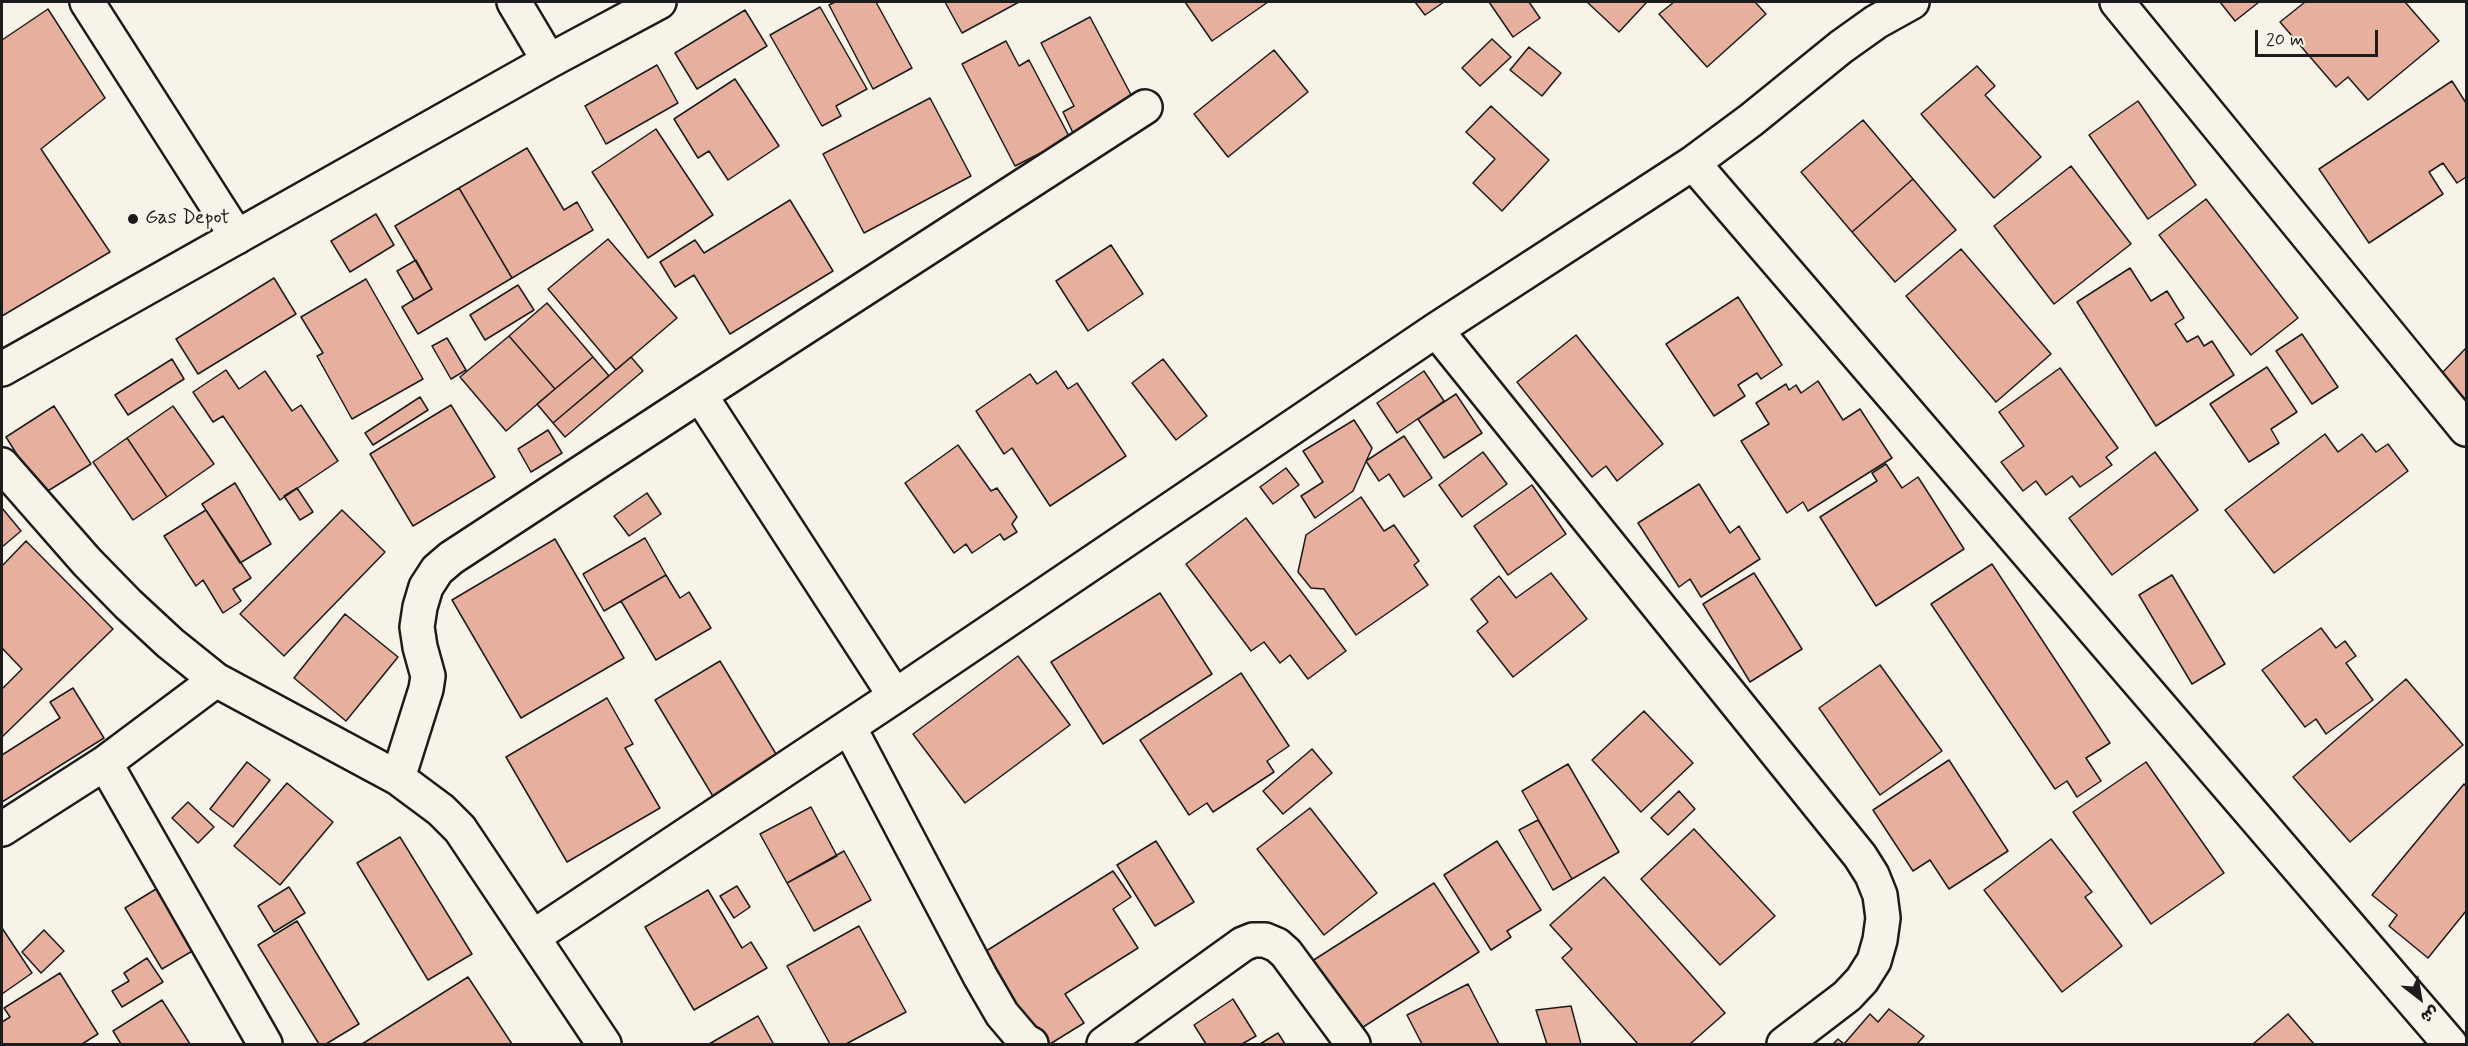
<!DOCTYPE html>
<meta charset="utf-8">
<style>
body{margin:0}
#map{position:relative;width:2468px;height:1046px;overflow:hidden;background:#f7f3e8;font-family:Mynerve,"Playpen Sans Arabic",sans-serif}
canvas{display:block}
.frame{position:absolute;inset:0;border:3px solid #1c1c1c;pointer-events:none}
.north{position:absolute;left:2390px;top:968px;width:60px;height:60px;-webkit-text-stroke:4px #f7f3e8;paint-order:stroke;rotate:149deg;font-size:16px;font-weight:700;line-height:24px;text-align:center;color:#1c1c1c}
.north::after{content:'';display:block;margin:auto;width:21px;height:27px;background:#1c1c1c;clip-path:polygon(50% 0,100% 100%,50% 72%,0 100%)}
.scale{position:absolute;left:2255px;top:30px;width:123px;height:27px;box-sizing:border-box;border:3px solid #1c1c1c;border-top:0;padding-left:8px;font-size:18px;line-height:21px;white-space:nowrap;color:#1c1c1c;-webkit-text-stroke:4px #f7f3e8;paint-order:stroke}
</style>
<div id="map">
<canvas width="2468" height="1046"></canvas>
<div class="frame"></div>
<div class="north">ش</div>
<div class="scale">20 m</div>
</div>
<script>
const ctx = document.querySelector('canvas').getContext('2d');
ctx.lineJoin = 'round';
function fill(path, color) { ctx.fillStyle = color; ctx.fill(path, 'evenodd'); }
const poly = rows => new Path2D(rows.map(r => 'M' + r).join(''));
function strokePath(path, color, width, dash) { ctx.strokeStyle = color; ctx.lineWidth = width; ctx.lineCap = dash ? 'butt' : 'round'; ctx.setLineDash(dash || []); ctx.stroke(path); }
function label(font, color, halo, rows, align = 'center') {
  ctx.font = font + ' Mynerve,sans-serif'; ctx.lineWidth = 5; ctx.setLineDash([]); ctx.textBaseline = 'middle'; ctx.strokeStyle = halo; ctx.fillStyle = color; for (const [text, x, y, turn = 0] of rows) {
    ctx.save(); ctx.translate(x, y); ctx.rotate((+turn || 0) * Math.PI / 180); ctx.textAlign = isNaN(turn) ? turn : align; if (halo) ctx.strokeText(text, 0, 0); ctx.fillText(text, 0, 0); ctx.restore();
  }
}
const building = poly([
 [835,2,876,2,912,68,873,89,829,5,835,2],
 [945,2,1019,2,962,33,945,2],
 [1185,2,1268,2,1212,41,1185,2],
 [1415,2,1444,2,1425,15,1415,2],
 [1489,2,1529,2,1540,18,1513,37,1489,2],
 [1587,2,1647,2,1619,32,1587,2],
 [1674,2,1755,2,1766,14,1707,67,1659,14,1674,2],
 [2220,2,2259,2,2235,21,2220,2],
 [2305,2,2405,2,2439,41,2368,100,2348,77,2336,87,2280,22,2305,2],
 [820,7,867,89,836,106,841,116,822,126,770,35,820,7],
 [48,9,105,98,41,149,110,252,2,316,2,40,48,9],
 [745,10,767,46,697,89,675,53,745,10],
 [1090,17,1137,106,1074,135,1063,112,1074,106,1041,43,1090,17],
 [1492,39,1511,57,1480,86,1462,68,1492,39],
 [1006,41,1019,66,1029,60,1070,138,1015,166,962,64,1006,41],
 [1529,47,1561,73,1542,96,1510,70,1529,47],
 [1274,50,1308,92,1228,157,1194,114,1274,50],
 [657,65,678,103,606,144,585,106,657,65],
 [1977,66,1995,86,1985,95,2041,157,1994,198,1921,114,1977,66],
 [735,79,779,146,728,180,709,151,698,158,674,119,735,79],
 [2452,81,2466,103,2466,177,2457,183,2443,163,2429,172,2443,194,2369,243,2319,169,2452,81],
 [930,98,971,176,864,233,823,154,930,98],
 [2138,101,2196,185,2148,219,2089,135,2138,101],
 [1491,106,1549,160,1502,211,1473,183,1495,159,1466,132,1491,106],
 [1863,120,1913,179,1852,232,1801,172,1863,120],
 [656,129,713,215,648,258,592,172,656,129],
 [527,148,564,210,577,202,593,230,512,278,459,188,527,148],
 [2071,166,2131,244,2054,304,1994,226,2071,166],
 [1913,179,1956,230,1895,282,1852,232,1913,179],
 [459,188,512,278,418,334,402,307,432,289,395,226,459,188],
 [2206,199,2298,318,2251,355,2159,235,2206,199],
 [790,200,833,271,730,334,694,275,675,287,660,262,695,240,704,253,790,200],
 [376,214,394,245,350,272,331,241,376,214],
 [608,239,677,318,616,370,548,289,608,239],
 [1111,245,1143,294,1088,331,1056,281,1111,245],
 [1961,249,2051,354,1996,402,1906,296,1961,249],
 [416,260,432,289,414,300,397,271,416,260],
 [2130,268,2151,301,2167,291,2184,318,2175,324,2187,342,2198,336,2204,346,2212,341,2234,375,2156,426,2077,302,2130,268],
 [274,278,296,314,198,374,176,339,274,278],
 [366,279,423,379,352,419,317,356,323,353,301,317,366,279],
 [518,285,534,310,485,340,470,315,518,285],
 [1738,297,1782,365,1761,379,1757,373,1738,385,1745,396,1714,416,1666,344,1738,297],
 [547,303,593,357,555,389,509,336,547,303],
 [2302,334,2338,387,2312,404,2276,351,2302,334],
 [1576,335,1663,444,1617,481,1606,466,1592,477,1517,382,1576,335],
 [509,336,555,389,506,431,460,377,509,336],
 [447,338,466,370,451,379,432,346,447,338],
 [2466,348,2466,400,2441,374,2466,348],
 [593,357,609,376,553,423,537,404,593,357],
 [631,357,643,371,565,437,553,423,631,357],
 [172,359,184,379,128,415,115,395,172,359],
 [1163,359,1207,416,1176,440,1132,383,1163,359],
 [2267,367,2297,412,2271,429,2279,443,2249,462,2210,404,2267,367],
 [2060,368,2118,448,2106,457,2112,465,2080,487,2072,476,2046,495,2036,481,2023,491,2001,462,2024,446,1999,412,2060,368],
 [226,370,239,389,265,371,292,411,301,405,338,461,280,500,223,416,213,422,193,392,226,370],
 [1056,371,1068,389,1077,383,1126,456,1050,506,1012,448,1004,454,976,411,1030,374,1037,384,1056,371],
 [1424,371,1444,401,1397,433,1377,403,1424,371],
 [1818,381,1843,420,1860,409,1892,458,1808,511,1803,502,1787,513,1741,441,1769,424,1756,403,1786,384,1789,390,1796,385,1801,393,1818,381],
 [1456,394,1482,433,1444,458,1418,419,1456,394],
 [420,397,428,410,373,445,365,433,420,397],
 [451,405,495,477,413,526,370,454,451,405],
 [54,406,91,464,35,499,14,465,21,461,6,437,54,406],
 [173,406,214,464,167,497,127,438,173,406],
 [1354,420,1372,448,1353,491,1315,518,1301,496,1323,482,1303,451,1354,420],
 [548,430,562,453,531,472,518,449,548,430],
 [2325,434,2338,452,2362,434,2376,452,2388,444,2408,471,2274,573,2225,510,2325,434],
 [1404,436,1432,478,1404,497,1389,474,1379,481,1366,461,1404,436],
 [127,438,167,497,133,520,93,462,127,438],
 [958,445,991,491,997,488,1017,517,1012,524,1017,532,1004,540,1000,534,972,553,966,544,954,553,905,483,958,445],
 [1483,452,1507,484,1462,517,1439,485,1483,452],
 [2155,452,2198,510,2112,575,2069,518,2155,452],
 [1886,464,1902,488,1918,477,1964,549,1876,606,1820,517,1877,481,1872,473,1886,464],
 [1286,468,1299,485,1273,504,1260,487,1286,468],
 [235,483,271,544,240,563,202,504,235,483],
 [1699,484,1730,533,1739,526,1760,559,1701,597,1690,579,1679,587,1638,523,1699,484],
 [1532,485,1566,534,1508,575,1474,526,1532,485],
 [297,488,313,512,300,520,284,496,297,488],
 [647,493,661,514,629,536,614,516,647,493],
 [1361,497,1384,531,1394,525,1419,561,1414,565,1428,585,1356,635,1324,589,1311,588,1298,572,1306,535,1361,497],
 [2,508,21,531,2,547,2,508],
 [206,510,251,578,233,589,241,601,223,613,203,580,196,586,164,536,206,510],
 [342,510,385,552,284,656,240,614,342,510],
 [1246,518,1346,651,1308,679,1290,655,1280,663,1264,642,1251,651,1186,564,1246,518],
 [645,538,666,575,604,611,583,574,645,538],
 [555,539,624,658,521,718,452,600,555,539],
 [26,541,113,629,2,737,2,689,22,669,2,648,2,566,26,541],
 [1992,564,2110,743,2086,758,2101,781,2077,797,2067,781,2055,789,1931,604,1992,564],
 [1551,573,1587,619,1513,677,1477,631,1488,622,1471,599,1499,576,1516,598,1551,573],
 [1754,573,1802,649,1750,682,1703,604,1754,573],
 [666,575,680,598,689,592,711,628,656,660,621,601,666,575],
 [2172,575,2225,664,2192,684,2139,595,2172,575],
 [1160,593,1212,674,1103,744,1051,662,1160,593],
 [345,614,398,657,346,721,294,678,345,614],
 [2321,628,2336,648,2345,641,2356,656,2346,663,2373,700,2326,734,2316,719,2305,727,2262,670,2321,628],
 [1018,656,1070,725,965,803,913,734,1018,656],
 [720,661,779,759,714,798,655,700,720,661],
 [1880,665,1942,751,1880,795,1819,708,1880,665],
 [1241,673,1289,746,1267,761,1274,772,1213,812,1207,803,1189,815,1140,740,1241,673],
 [2406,679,2463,745,2350,842,2293,777,2406,679],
 [73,688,104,738,2,802,2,755,60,718,50,702,73,688],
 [607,698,633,744,625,748,660,808,567,862,506,757,607,698],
 [1644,711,1693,763,1641,812,1592,760,1644,711],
 [1312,749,1332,773,1283,814,1263,791,1312,749],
 [1949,760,2008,851,1949,889,1930,860,1913,871,1873,810,1949,760],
 [247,762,270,780,233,827,210,809,247,762],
 [2146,762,2224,873,2151,924,2073,812,2146,762],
 [1568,764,1619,852,1572,879,1522,791,1568,764],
 [287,783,333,822,280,885,234,846,287,783],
 [2464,784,2466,786,2466,911,2428,958,2389,926,2397,915,2372,895,2464,784],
 [1679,791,1695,809,1668,835,1651,818,1679,791],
 [188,802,214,827,198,843,172,818,188,802],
 [811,807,837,856,787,883,760,834,811,807],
 [1310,808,1377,893,1324,935,1257,849,1310,808],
 [1538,820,1572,879,1553,890,1519,830,1538,820],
 [1694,829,1775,916,1720,965,1641,879,1694,829],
 [400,837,472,954,428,980,357,863,400,837],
 [2051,839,2092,892,2085,897,2122,946,2062,992,1984,890,2051,839],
 [1156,841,1194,902,1155,926,1117,865,1156,841],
 [1497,841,1541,910,1507,931,1511,937,1491,950,1444,875,1497,841],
 [844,851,871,900,814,931,787,883,844,851],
 [1113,871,1131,897,1113,909,1138,948,1065,994,1084,1023,1050,1044,1042,1044,983,953,1113,871],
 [1604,877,1725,1013,1690,1044,1638,1044,1562,958,1572,949,1550,925,1604,877],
 [1434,883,1479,952,1354,1033,1309,963,1434,883],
 [737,886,750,907,734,918,720,896,737,886],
 [289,887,305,913,274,932,258,906,289,887],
 [156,889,194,950,162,969,125,908,156,889],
 [708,890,742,948,751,942,767,968,694,1010,645,927,708,890],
 [297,921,359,1024,326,1044,319,1044,258,945,297,921],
 [859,926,906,1012,846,1044,830,1044,787,966,859,926],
 [2,928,32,973,2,994,2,928],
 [44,930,64,951,41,973,22,952,44,930],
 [147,958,163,982,122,1007,112,991,129,981,124,973,147,958],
 [60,973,98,1034,82,1044,2,1044,2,1022,10,1017,4,1008,60,973],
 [468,977,512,1044,362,1044,468,977],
 [1468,984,1499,1044,1422,1044,1407,1015,1468,984],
 [1233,999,1256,1036,1242,1044,1206,1044,1194,1025,1233,999],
 [162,1000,190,1044,121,1044,113,1031,162,1000],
 [1571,1006,1581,1044,1547,1044,1536,1010,1571,1006],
 [1889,1009,1924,1036,1917,1044,1833,1044,1838,1039,1844,1044,1870,1014,1878,1022,1889,1009],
 [2288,1014,2314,1044,2253,1044,2288,1014],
 [758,1016,773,1043,771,1044,709,1044,758,1016],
 [1278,1033,1285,1044,1260,1044,1278,1033]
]);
fill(building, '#e7af9d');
strokePath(building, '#1c1c1c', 1.5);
const street = poly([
 [87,2,237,237],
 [514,2,549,61],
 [2117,2,2466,429],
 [1693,163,2450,1044],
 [1436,330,1860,856,1872,875,1880,895,1883,918,1880,940,1874,961,1862,980,1847,996,1784,1044],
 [2,369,549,61,659,2],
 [700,395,1145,107],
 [2,465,87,562,128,604,170,643,216,680,398,778,441,810,460,829,604,1044],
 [849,727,980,976,1002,1014,1025,1041,1031,1044],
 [105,763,265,1044],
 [398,778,426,689,428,676,420,647,417,627,420,607,426,587,437,570,451,558,700,395,895,696],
 [2,829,105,763,216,680],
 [533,937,895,696,1436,330,1693,163,1751,120,1841,47,1876,22,1912,2],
 [1104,1044,1243,944,1253,940,1265,940,1277,945,1286,953,1353,1044]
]);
strokePath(street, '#1c1c1c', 38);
strokePath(street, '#f7f3e8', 33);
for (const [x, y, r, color] of [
 [133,219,6,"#1c1c1c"]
]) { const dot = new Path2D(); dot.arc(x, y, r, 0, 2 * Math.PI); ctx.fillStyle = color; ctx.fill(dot); strokePath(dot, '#f7f3e8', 2); }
label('20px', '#1c1c1c', '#f7f3e8', [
 ["Gas Depot",145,219]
], 'left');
</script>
